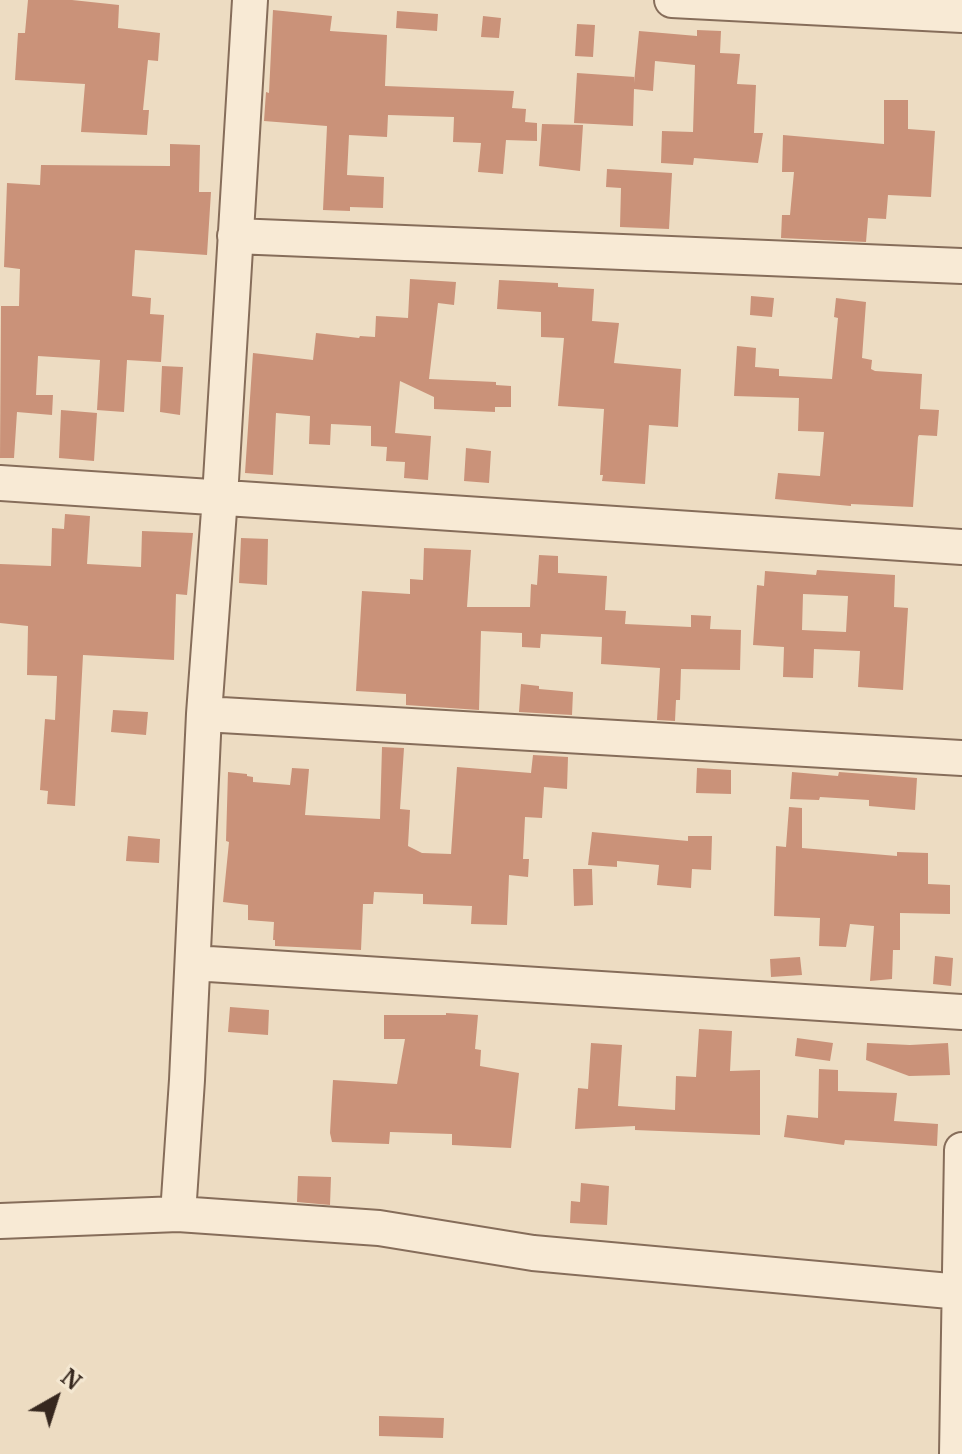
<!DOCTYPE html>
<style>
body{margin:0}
#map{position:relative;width:962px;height:1454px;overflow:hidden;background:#eddcc2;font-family:Merriweather,serif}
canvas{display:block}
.north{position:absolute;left:16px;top:1358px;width:80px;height:80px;-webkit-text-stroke:6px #f4e7d1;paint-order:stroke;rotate:39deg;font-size:22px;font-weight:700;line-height:32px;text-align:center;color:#36271e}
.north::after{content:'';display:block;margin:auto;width:28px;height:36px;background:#36271e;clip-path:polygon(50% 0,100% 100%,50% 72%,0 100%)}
</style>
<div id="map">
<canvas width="962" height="1454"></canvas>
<div class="north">N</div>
</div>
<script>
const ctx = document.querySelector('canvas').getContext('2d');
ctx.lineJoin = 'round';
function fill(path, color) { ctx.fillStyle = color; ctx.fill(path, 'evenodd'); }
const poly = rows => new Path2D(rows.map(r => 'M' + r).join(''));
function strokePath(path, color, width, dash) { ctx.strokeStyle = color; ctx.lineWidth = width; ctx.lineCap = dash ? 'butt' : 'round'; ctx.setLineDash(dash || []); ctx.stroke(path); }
fill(poly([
 [28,0,72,0,119,5,118,28,160,33,158,61,148,60,143,110,149,110,147,135,81,132,85,84,15,80,18,33,25,33],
 [273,10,332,16,330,31,387,35,385,86,514,91,512,108,526,109,525,122,537,123,537,141,506,140,503,174,478,172,481,143,453,142,454,117,388,115,387,137,349,135,347,175,384,177,383,208,350,207,350,211,323,210,327,126,264,121,266,92,269,93],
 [397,11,438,14,437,31,396,28],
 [483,16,501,18,499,38,481,37],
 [577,24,595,25,593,57,575,56],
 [697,30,721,31,720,53,740,54,737,84,756,85,754,133,763,133,758,163,694,158,693,165,661,163,662,131,693,132,695,65,655,61,653,91,634,89,633,126,574,123,577,73,635,77,634,83,639,31,697,36],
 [884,100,908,100,908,129,935,131,931,197,888,195,886,219,868,218,866,242,781,238,782,215,790,215,794,172,782,172,783,135,884,144],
 [542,124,583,125,580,171,539,166],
 [170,144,200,145,199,192,211,192,207,255,135,250,132,296,151,298,150,314,164,315,161,362,127,360,124,412,97,410,100,360,38,356,36,395,53,395,52,415,17,412,14,458,0,458,1,306,19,306,20,269,4,267,7,183,40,185,41,165,170,166],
 [607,169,672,173,669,229,620,227,621,188,606,187],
 [410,279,456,282,454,305,438,303,429,379,496,382,496,385,511,386,511,407,495,407,495,412,434,409,434,397,400,381,395,433,431,436,428,480,404,478,405,462,386,461,387,447,371,446,371,426,331,424,330,445,309,444,310,416,276,413,273,475,245,473,253,353,313,360,316,333,359,338,360,336,375,337,376,316,408,318],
 [499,280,558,283,558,287,594,289,592,321,619,323,614,363,681,369,678,427,649,425,645,484,602,481,603,475,600,475,604,409,558,406,564,338,541,337,541,312,497,309],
 [751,296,774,298,772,317,750,315],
 [836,298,866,302,862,358,872,360,871,369,875,371,922,374,920,409,939,410,937,436,919,435,918,437,913,507,851,504,851,506,775,499,778,473,820,476,824,432,798,431,799,398,734,396,737,346,756,348,755,367,779,369,779,376,832,379,838,318,834,317],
 [162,366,183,367,180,415,160,412],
 [61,410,97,413,94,461,59,458],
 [466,448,491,451,489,483,464,481],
 [65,514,90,516,87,564,141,567,142,531,193,533,187,595,176,594,174,660,83,655,75,806,47,804,48,791,40,790,45,719,55,720,57,676,27,675,28,626,0,623,0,564,51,566,52,528,64,529],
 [241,538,268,539,267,585,239,583],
 [424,548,471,550,467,607,530,607,531,584,537,585,539,555,558,556,558,573,607,576,605,610,626,611,625,624,691,627,691,615,711,616,710,629,741,630,740,670,681,669,680,700,676,700,675,721,657,720,660,668,601,664,602,637,541,634,540,648,522,647,522,633,481,631,479,710,406,705,406,694,356,691,362,591,410,594,410,579,423,580],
 [817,570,895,575,894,607,908,608,903,690,858,687,860,651,814,649,813,678,783,677,784,647,753,645,757,585,764,586,765,571,816,575],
 [803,594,848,596,846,632,802,630],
 [521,684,539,686,539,689,573,692,572,715,519,712],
 [113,710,148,712,146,735,111,732],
 [382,747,404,748,400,809,410,810,408,846,422,853,451,854,457,767,531,773,533,755,568,757,567,789,544,787,542,818,525,817,523,859,529,859,528,877,509,875,507,925,471,924,472,906,423,904,423,894,374,892,373,904,363,904,361,950,275,946,275,940,273,940,274,922,248,920,248,905,223,902,229,842,226,841,228,772,247,774,247,776,253,777,253,782,290,785,292,768,309,769,305,815,380,819],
 [697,768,731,770,731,794,696,793],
 [792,772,838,776,839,772,917,778,915,810,869,806,869,800,820,797,819,800,790,799],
 [789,807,802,808,802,848,897,856,897,852,928,853,928,884,950,885,950,914,900,913,900,950,893,950,892,979,870,981,874,926,850,924,846,947,819,946,820,918,774,916,776,846,786,847],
 [592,832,688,841,688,836,712,836,711,870,692,869,691,888,657,885,659,865,617,861,617,867,588,865],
 [128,836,160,839,159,863,126,861],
 [573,869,592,869,593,905,574,906],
 [935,956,953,958,951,986,933,984],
 [800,957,802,975,771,977,770,959],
 [230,1007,269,1010,268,1035,228,1032],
 [446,1013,478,1015,475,1049,481,1050,480,1066,519,1073,511,1148,452,1145,452,1134,390,1132,389,1144,332,1142,330,1133,333,1080,397,1084,405,1039,384,1039,384,1015,446,1015],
 [699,1029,732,1031,730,1071,760,1070,760,1135,635,1130,635,1126,575,1129,578,1088,588,1089,591,1043,622,1045,618,1106,675,1110,676,1076,696,1077],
 [797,1038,833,1043,830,1061,795,1056],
 [867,1043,910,1045,948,1043,950,1075,909,1076,866,1060],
 [819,1069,838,1070,838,1091,897,1093,894,1121,938,1124,937,1146,845,1140,844,1145,784,1137,787,1115,818,1118],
 [298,1176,331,1177,330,1205,297,1202],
 [581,1183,609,1186,607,1225,570,1223,571,1201,580,1202],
 [379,1416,444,1418,443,1438,379,1436]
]), '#ca9279');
const minor = poly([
 [672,0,962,15],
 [235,236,962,266],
 [0,483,962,547],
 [204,714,962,758],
 [193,963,962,1012],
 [178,1214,187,1080,204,714,220,497,250,0],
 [0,1221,178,1214,379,1228,533,1253,961,1292],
 [957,1454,962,1150]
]);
strokePath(minor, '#866d5a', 38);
strokePath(minor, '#f8ead5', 34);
</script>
